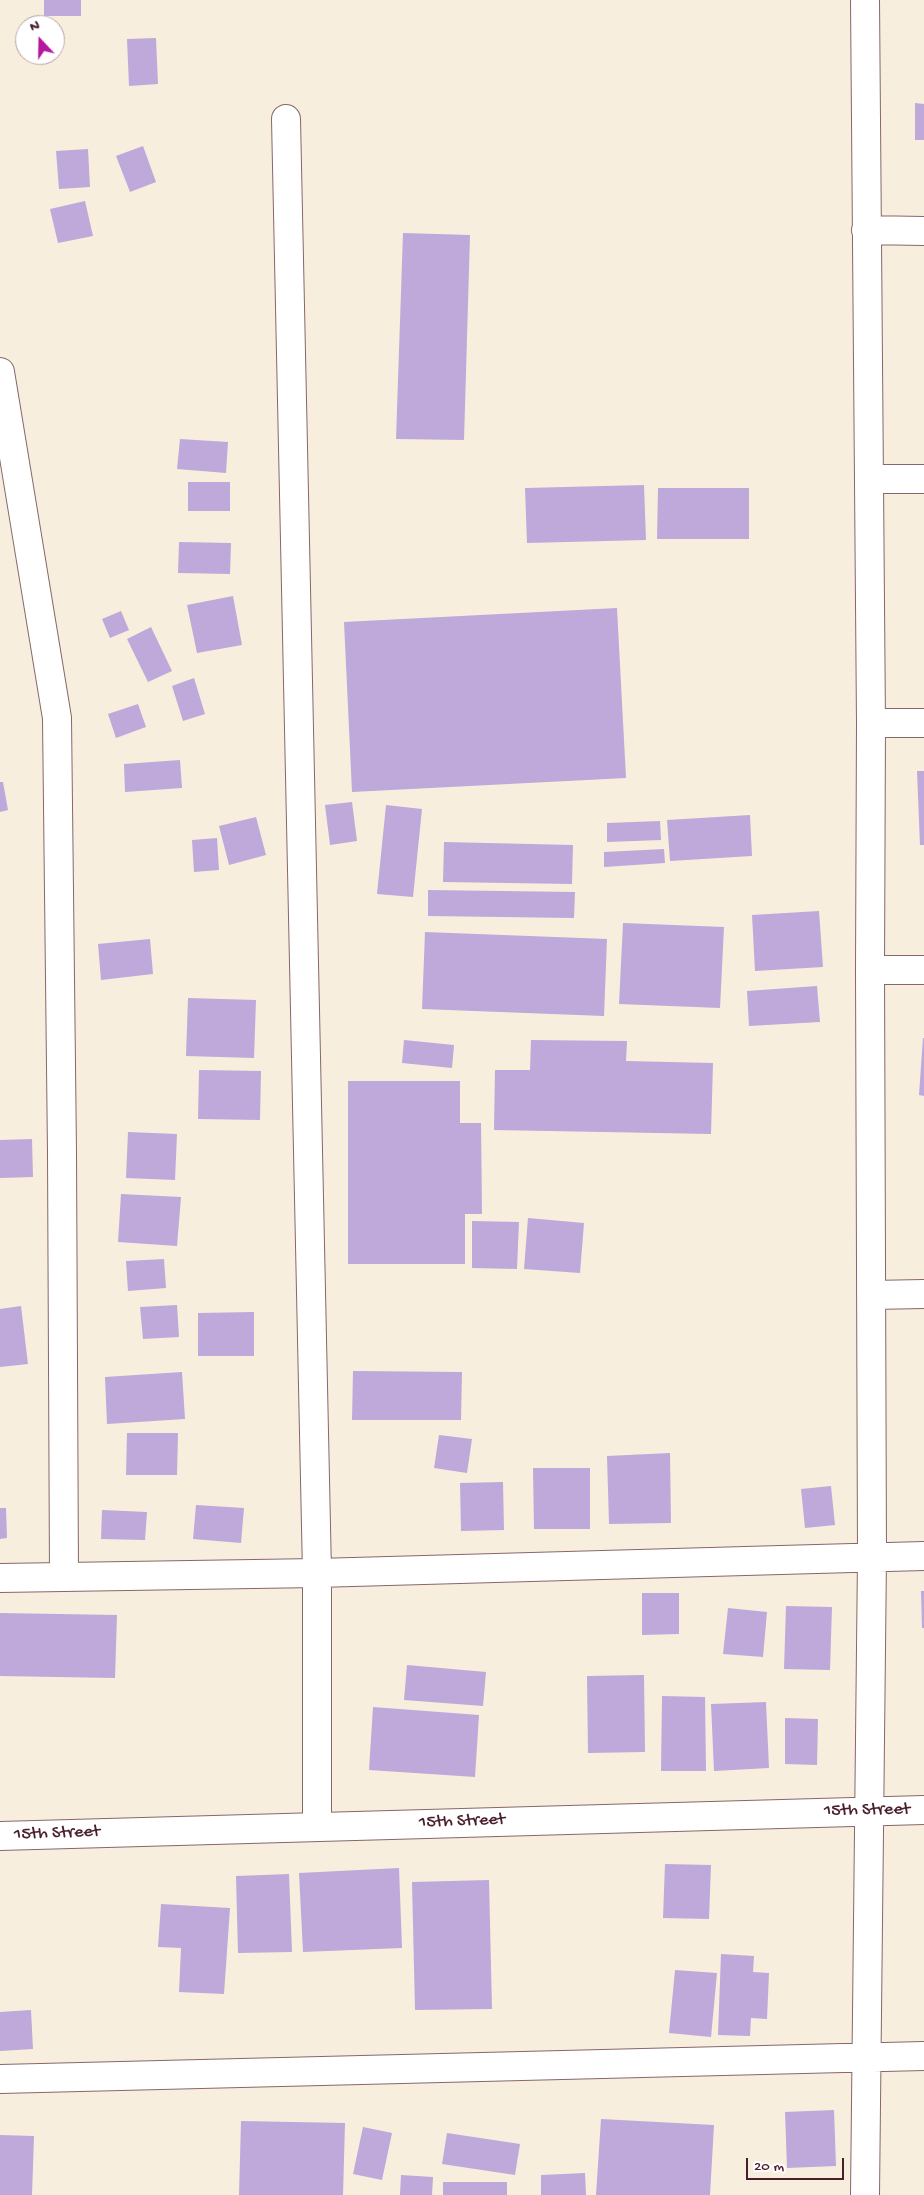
<!DOCTYPE html>
<style>
body{margin:0}
#map{position:relative;width:924px;height:2195px;overflow:hidden;background:#f7eede;font-family:"Gochi Hand",sans-serif}
canvas{display:block}
.north{position:absolute;left:15px;top:15px;width:50px;height:50px;box-sizing:border-box;background:#fff;border:1px solid #b7a5aa;border-radius:50%;rotate:339deg;font-size:14px;font-weight:700;line-height:20px;text-align:center;color:#4a1f2b}
.north::after{content:'';display:block;margin:auto;width:18px;height:22px;background:#b5179e;clip-path:polygon(50% 0,100% 100%,50% 72%,0 100%)}
.scale{position:absolute;left:746px;top:2158px;width:98px;height:22px;box-sizing:border-box;border:2px solid #4a1f2b;border-top:0;padding-left:6px;font-size:15px;line-height:18px;white-space:nowrap;color:#4a1f2b;-webkit-text-stroke:4px #fff;paint-order:stroke}
</style>
<div id="map">
<canvas width="924" height="2195"></canvas>
<div class="north">N</div>
<div class="scale">20 m</div>
</div>
<script>
const ctx = document.querySelector('canvas').getContext('2d');
ctx.lineJoin = 'round';
function fill(path, color) { ctx.fillStyle = color; ctx.fill(path, 'evenodd'); }
const poly = rows => new Path2D(rows.map(r => 'M' + r).join(''));
function strokePath(path, color, width, dash) { ctx.strokeStyle = color; ctx.lineWidth = width; ctx.lineCap = dash ? 'butt' : 'round'; ctx.setLineDash(dash || []); ctx.stroke(path); }
function label(font, color, halo, rows, align = 'center') {
  ctx.font = font + ' "Gochi Hand",sans-serif'; ctx.lineWidth = 4.5; ctx.setLineDash([]); ctx.textBaseline = 'middle'; ctx.strokeStyle = halo; ctx.fillStyle = color; for (const [text, x, y, turn = 0] of rows) {
    ctx.save(); ctx.translate(x, y); ctx.rotate((+turn || 0) * Math.PI / 180); ctx.textAlign = isNaN(turn) ? turn : align; if (halo) ctx.strokeText(text, 0, 0); ctx.fillText(text, 0, 0); ctx.restore();
  }
}
fill(poly([
 [44,0,81,0,81,16,44,16],
 [156,38,158,84,129,86,127,39],
 [915,103,924,104,924,140,915,140],
 [143,146,156,182,130,192,116,156],
 [88,149,90,187,59,189,56,151],
 [85,201,93,236,58,243,50,209],
 [403,233,470,235,464,440,396,439],
 [180,439,228,442,226,473,177,469],
 [188,482,230,482,230,511,188,511],
 [644,485,646,540,527,543,525,488],
 [658,488,749,488,749,539,657,539],
 [179,542,231,543,230,574,178,573],
 [233,596,242,645,197,653,187,605],
 [617,608,626,778,352,792,344,622],
 [121,611,129,630,110,638,102,619],
 [151,627,172,671,148,682,127,639],
 [194,678,205,714,183,721,172,686],
 [138,704,146,727,116,738,108,714],
 [180,760,182,788,125,792,124,764],
 [917,771,924,771,924,845,920,845],
 [0,782,3,782,8,810,0,812],
 [352,802,357,841,330,845,325,805],
 [386,805,422,809,413,897,377,894],
 [750,815,752,856,670,861,667,820],
 [256,817,266,855,229,865,219,826],
 [660,821,661,840,607,842,607,823],
 [217,838,219,870,194,872,192,840],
 [444,842,573,845,572,884,443,882],
 [664,849,665,863,604,867,604,852],
 [428,890,575,892,574,918,428,916],
 [819,911,823,967,755,971,752,915],
 [623,923,724,927,720,1008,619,1004],
 [425,932,607,939,604,1016,422,1009],
 [150,939,153,974,101,980,98,944],
 [817,986,820,1022,749,1026,747,991],
 [188,998,256,1000,254,1058,186,1056],
 [923,1038,924,1038,924,1096,919,1095],
 [404,1040,454,1045,452,1068,402,1063],
 [531,1040,627,1041,626,1061,713,1063,711,1134,494,1130,495,1070,530,1070],
 [199,1070,261,1071,260,1120,198,1119],
 [348,1081,460,1081,460,1123,481,1123,482,1214,465,1214,465,1264,348,1264],
 [128,1132,177,1134,175,1180,126,1178],
 [32,1139,33,1177,0,1178,0,1140],
 [121,1194,181,1197,177,1246,118,1242],
 [528,1218,584,1223,580,1273,524,1269],
 [472,1221,519,1222,517,1269,472,1268],
 [164,1259,166,1288,128,1291,126,1261],
 [177,1305,179,1337,143,1339,140,1307],
 [21,1306,28,1364,0,1367,0,1309],
 [254,1312,254,1356,198,1356,198,1313],
 [353,1371,462,1372,461,1420,352,1420],
 [182,1372,185,1419,107,1424,105,1377],
 [127,1433,178,1433,177,1475,126,1475],
 [439,1435,472,1439,467,1473,434,1468],
 [670,1453,671,1523,609,1524,607,1456],
 [533,1468,590,1468,590,1529,534,1529],
 [503,1482,504,1530,461,1531,460,1483],
 [831,1486,835,1525,805,1528,801,1489],
 [196,1505,244,1508,241,1543,193,1539],
 [0,1508,6,1508,7,1538,0,1539],
 [102,1510,147,1512,145,1540,101,1539],
 [921,1591,924,1591,924,1628,922,1628],
 [642,1593,679,1593,679,1634,642,1635],
 [786,1606,832,1607,830,1670,784,1669],
 [728,1608,767,1612,763,1657,723,1654],
 [0,1613,117,1615,115,1678,0,1676],
 [407,1665,486,1672,483,1706,404,1700],
 [644,1675,645,1752,588,1753,587,1676],
 [662,1696,705,1697,706,1771,661,1771],
 [766,1702,769,1768,714,1771,711,1704],
 [373,1707,479,1715,475,1777,369,1770],
 [785,1718,818,1719,817,1765,785,1764],
 [665,1864,711,1865,709,1919,663,1918],
 [399,1868,402,1948,303,1952,299,1873],
 [289,1874,292,1952,238,1953,236,1876],
 [489,1880,492,2009,415,2010,412,1882],
 [161,1904,230,1908,224,1994,179,1992,181,1948,158,1947],
 [721,1954,754,1956,753,1972,769,1973,767,2019,751,2018,750,2036,718,2035],
 [675,1970,717,1973,711,2037,669,2033],
 [31,2010,33,2049,0,2051,0,2012],
 [834,2110,836,2166,787,2168,785,2112],
 [601,2119,714,2125,710,2195,596,2195],
 [241,2121,345,2123,343,2195,239,2195],
 [363,2127,392,2133,382,2180,353,2174],
 [447,2133,520,2144,515,2175,442,2164],
 [0,2135,34,2136,32,2195,0,2195],
 [585,2173,586,2195,541,2195,541,2175],
 [401,2175,433,2177,432,2195,400,2195],
 [443,2182,507,2182,507,2195,443,2195]
]), '#bfa8da');
const street = poly([
 [865,0,871,723,870,970,872,1557,865,2195],
 [286,119,317,1573,317,1826],
 [866,230,924,231],
 [0,372,57,718,62,1153,64,1576],
 [869,479,924,479],
 [871,723,924,723],
 [870,970,924,970],
 [871,1295,924,1294],
 [0,1578,317,1573,924,1556],
 [0,1836,924,1810],
 [0,2079,924,2056]
]);
strokePath(street, '#87676a', 30);
strokePath(street, '#fff', 28);
label('18px', '#4a1f2b', '#fff', [
 ["15th Street",867,1811,-1],
 ["15th Street",462,1822,-2],
 ["15th Street",57,1834,-2]
]);
</script>
